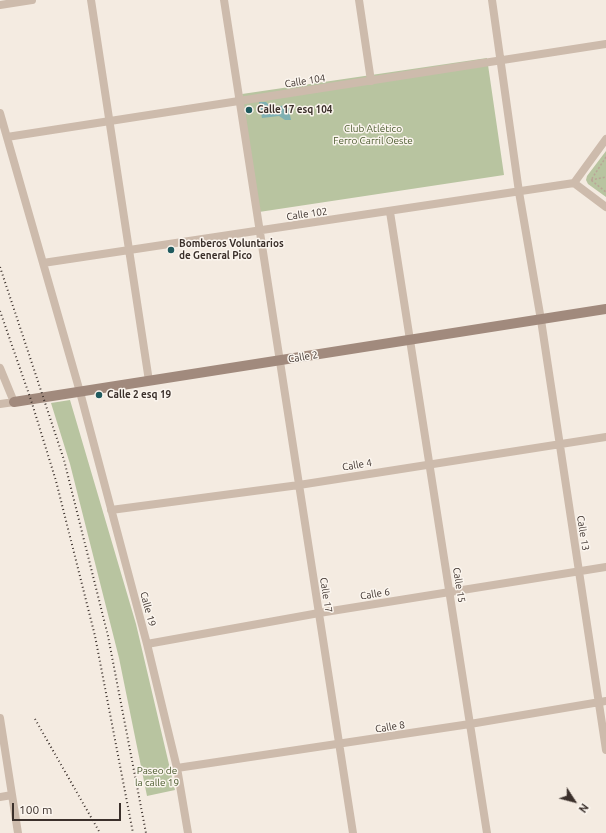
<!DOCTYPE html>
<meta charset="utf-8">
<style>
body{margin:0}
#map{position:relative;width:606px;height:833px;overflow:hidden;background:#f4ebe1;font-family:Ubuntu,sans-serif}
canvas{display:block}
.north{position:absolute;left:554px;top:781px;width:40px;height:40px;-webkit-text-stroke:3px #fbf5ee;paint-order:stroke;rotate:126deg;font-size:11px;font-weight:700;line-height:16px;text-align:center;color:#3b302b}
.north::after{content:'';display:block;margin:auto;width:14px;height:18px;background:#3b302b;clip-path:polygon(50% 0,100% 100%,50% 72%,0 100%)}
.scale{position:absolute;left:12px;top:803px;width:109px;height:18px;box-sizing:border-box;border:2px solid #3b302b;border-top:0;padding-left:5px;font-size:12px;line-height:14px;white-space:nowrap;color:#3b302b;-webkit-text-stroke:3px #fbf5ee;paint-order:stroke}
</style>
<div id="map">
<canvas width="606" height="833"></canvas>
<div class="north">N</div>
<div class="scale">100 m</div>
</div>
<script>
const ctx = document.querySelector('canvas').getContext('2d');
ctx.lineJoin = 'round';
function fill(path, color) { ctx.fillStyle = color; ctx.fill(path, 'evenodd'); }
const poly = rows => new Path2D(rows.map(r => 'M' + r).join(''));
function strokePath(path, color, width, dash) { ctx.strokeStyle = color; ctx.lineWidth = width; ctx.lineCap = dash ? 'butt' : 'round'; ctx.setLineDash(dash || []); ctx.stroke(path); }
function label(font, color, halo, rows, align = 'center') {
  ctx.font = font + ' Ubuntu,sans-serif'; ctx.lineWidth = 3; ctx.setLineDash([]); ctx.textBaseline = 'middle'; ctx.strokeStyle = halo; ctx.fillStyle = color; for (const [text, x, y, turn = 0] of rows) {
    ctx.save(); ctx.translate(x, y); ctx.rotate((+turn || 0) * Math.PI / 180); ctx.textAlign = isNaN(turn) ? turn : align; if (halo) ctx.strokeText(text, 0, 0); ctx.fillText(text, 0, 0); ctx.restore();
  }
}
fill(poly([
 [487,58,504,175,259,212,242,94],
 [606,151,606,197,588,184,586,180,587,176],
 [70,400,136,624,175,790,147,796,119,658,70,464,51,403]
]), '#b8c4a0');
fill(poly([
 [259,102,266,102,271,107,288,105,291,120,285,120,279,116,262,118]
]), '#7fb0b2');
strokePath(poly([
 [606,157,591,180,606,192],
 [591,180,606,177]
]), '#b9a596', 1.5, [2, 2]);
strokePath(poly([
 [91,0,149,381],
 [224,0,353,833],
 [359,0,371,81],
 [492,0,519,192,541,320,606,750],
 [0,5,32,0],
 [0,113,80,392,147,644,177,768,188,833],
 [7,137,606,44],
 [574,183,606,139],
 [574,183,606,207],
 [390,212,487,833],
 [43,263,574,183],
 [0,368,14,402,0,404],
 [111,510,299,485,606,437],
 [147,644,319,613,606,567],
 [0,718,18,833],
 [177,768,470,724,606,701],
 [0,797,12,795]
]), '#cdbbac', 8);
strokePath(poly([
 [14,402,606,309]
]), '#a18a7d', 10);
strokePath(poly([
 [0,267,64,460,108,636,146,833],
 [0,311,31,400,56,481,95,636,133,833],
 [35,719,100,833]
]), '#3b302b', 2, [1, 3]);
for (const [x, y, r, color] of [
 [249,110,4,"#1f5a5e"],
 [171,250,4,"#1f5a5e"],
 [99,395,4,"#1f5a5e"]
]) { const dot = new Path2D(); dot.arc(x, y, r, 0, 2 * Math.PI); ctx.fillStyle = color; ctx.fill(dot); strokePath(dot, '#fbf5ee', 1.5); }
label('10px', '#3b302b', '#fbf5ee', [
 ["Calle 104",305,81,-9],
 ["Calle 102",307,214,-8],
 ["Calle 2",303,357,-9],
 ["Calle 4",357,465,-9],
 ["Calle 13",583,533,81],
 ["Calle 15",459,585,81],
 ["Calle 6",375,594,-9],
 ["Calle 17",326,595,81],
 ["Calle 19",148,609,75],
 ["Calle 8",390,727,-9]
]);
label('bold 10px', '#3b302b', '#fbf5ee', [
 ["Calle 17 esq 104",257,110],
 ["Bomberos Voluntarios",179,244],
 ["de General Pico",179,256],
 ["Calle 2 esq 19",107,395]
], 'left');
label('10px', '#4a5a2e', '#fbf5ee', [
 ["Club Atlético",373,129],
 ["Ferro Carril Oeste",373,141],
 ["Paseo de",157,771],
 ["la calle 19",157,783]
]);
</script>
